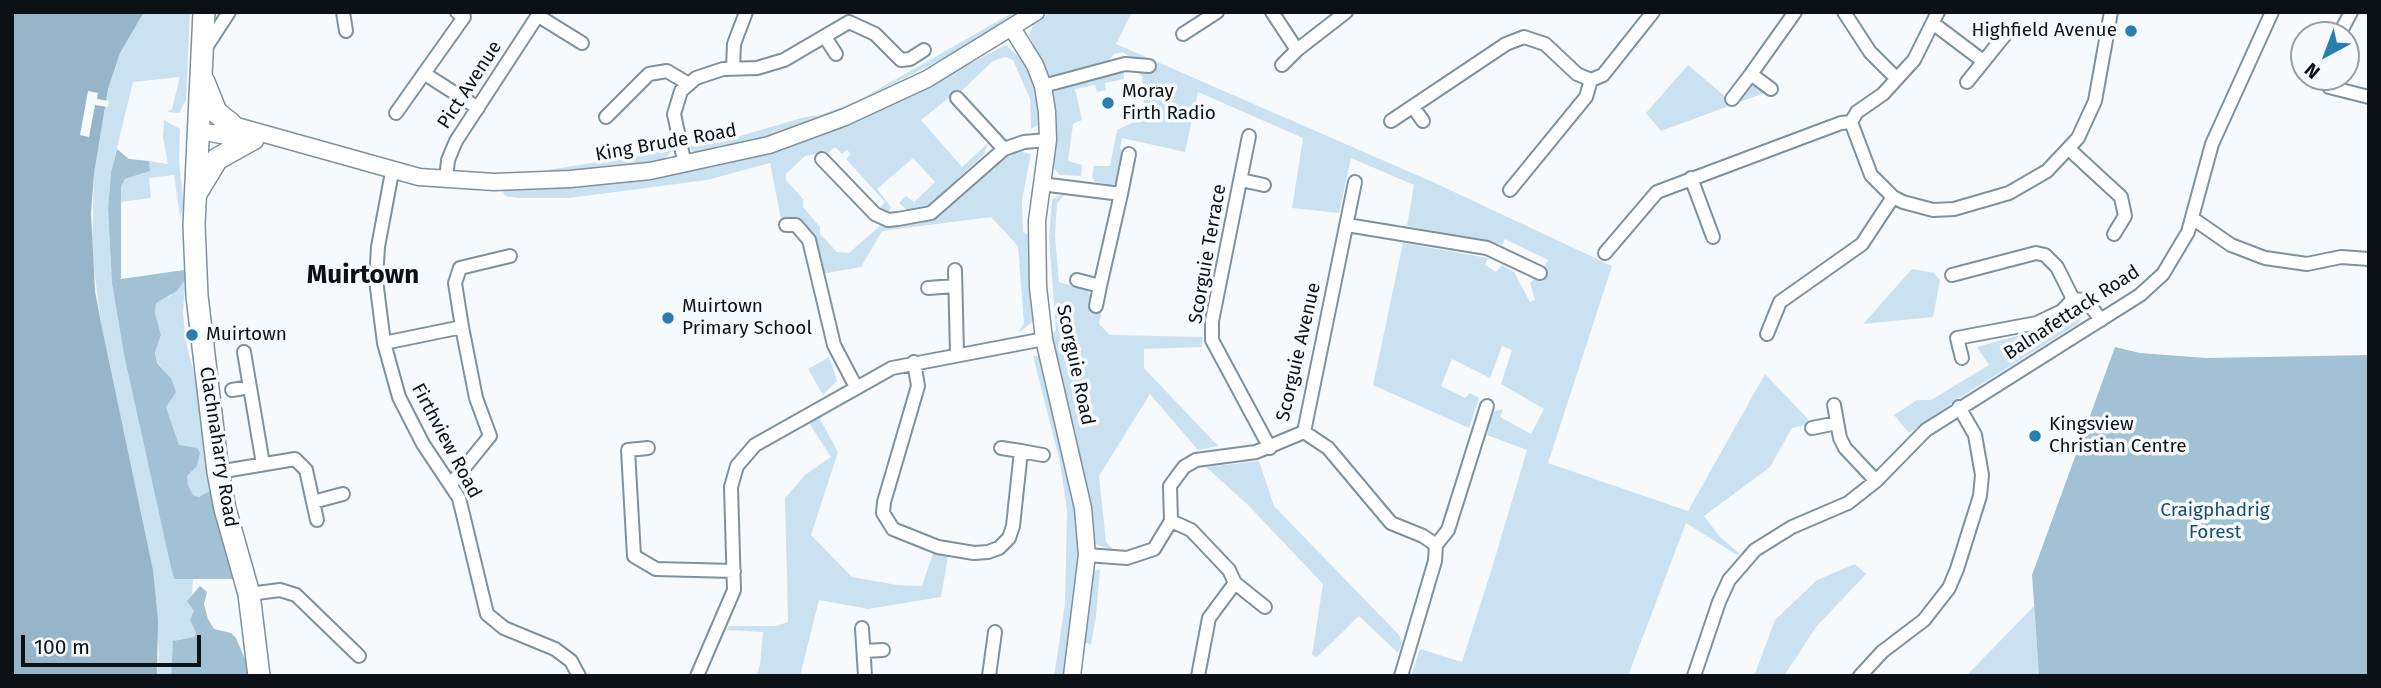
<!DOCTYPE html>
<style>
body{margin:0}
#map{position:relative;width:2381px;height:688px;overflow:hidden;background:#f6fafc;font-family:"Fira Sans",sans-serif}
canvas{display:block}
.frame{position:absolute;inset:0;border:14px solid #0b1216;pointer-events:none}
.north{position:absolute;left:2290px;top:21px;width:70px;height:70px;box-sizing:border-box;background:#f6fafc;border:2px solid #989da0;border-radius:50%;rotate:221deg;font-size:19px;font-weight:700;line-height:28px;text-align:center;color:#0b1216}
.north::after{content:'';display:block;margin:auto;width:24px;height:32px;background:#287ead;clip-path:polygon(50% 0,100% 100%,50% 72%,0 100%)}
.scale{position:absolute;left:21px;top:635px;width:180px;height:32px;box-sizing:border-box;border:4px solid #0b1216;border-top:0;padding-left:9px;font-size:21px;line-height:24px;white-space:nowrap;color:#0b1216;-webkit-text-stroke:5px #f6fafc;paint-order:stroke}
</style>
<div id="map">
<canvas width="2381" height="688"></canvas>
<div class="frame"></div>
<div class="north">N</div>
<div class="scale">100 m</div>
</div>
<script>
const ctx = document.querySelector('canvas').getContext('2d');
ctx.lineJoin = 'round';
function fill(path, color) { ctx.fillStyle = color; ctx.fill(path, 'evenodd'); }
const poly = rows => new Path2D(rows.map(r => 'M' + r).join(''));
function strokePath(path, color, width, dash) { ctx.strokeStyle = color; ctx.lineWidth = width; ctx.lineCap = dash ? 'butt' : 'round'; ctx.setLineDash(dash || []); ctx.stroke(path); }
function label(font, color, halo, rows, align = 'center') {
  ctx.font = font + ' "Fira Sans",sans-serif'; ctx.lineWidth = 7; ctx.setLineDash([]); ctx.textBaseline = 'middle'; ctx.strokeStyle = halo; ctx.fillStyle = color; for (const [text, x, y, turn = 0] of rows) {
    ctx.save(); ctx.translate(x, y); ctx.rotate((+turn || 0) * Math.PI / 180); ctx.textAlign = isNaN(turn) ? turn : align; if (halo) ctx.strokeText(text, 0, 0); ctx.fillText(text, 0, 0); ctx.restore();
  }
}
fill(poly([
 [144,12,190,12,186,100,179,113,167,112,172,109,180,77,133,82,111,172,108,209,112,284,124,355,171,568,174,579,193,579,192,594,188,601,194,611,196,632,194,637,173,641,171,676,157,676,159,654,153,570,101,323,92,253,94,174,108,89,120,53],
 [1014,12,1018,12,956,52,855,103,760,140,696,153,692,151,690,146,720,142,805,117,821,115,861,99],
 [1051,12,1132,12,1116,44,1435,183,1612,266,1548,463,1688,511,1765,374,1808,419,1809,424,1792,428,1770,467,1704,516,1720,537,1739,553,1737,555,1686,523,1628,676,1411,676,1420,649,1462,662,1492,568,1527,450,1487,435,1492,416,1495,411,1503,409,1500,417,1531,434,1544,409,1501,384,1512,350,1502,346,1490,378,1452,359,1441,386,1465,398,1470,393,1479,398,1469,428,1373,385,1403,243,1488,258,1485,265,1496,272,1502,265,1514,272,1530,302,1535,300,1530,283,1534,279,1543,281,1548,271,1544,268,1548,260,1505,239,1502,245,1407,226,1414,185,1351,158,1339,213,1292,208,1303,138,1198,92,1185,152,1122,138,1120,149,1125,150,1118,182,1112,185,1095,182,1092,177,1094,166,1110,166,1117,130,1145,117,1142,76,1134,70,1133,60,1123,52,1114,54,1107,63,1049,78,1029,35,1034,23],
 [1006,45,1026,63,1037,89,1041,123,1031,129,1030,99,1013,60,1005,57,993,61,953,99,950,97,921,120,962,167,988,143,984,154,929,206,907,210,899,203,906,196,914,202,935,182,913,158,877,189,891,207,888,214,878,210,885,202,846,159,851,154,847,150,842,154,835,147,821,158,816,154,805,156,786,174,786,180,803,199,803,207,820,227,820,234,837,252,849,253,882,224,898,225,936,218,1010,154,1018,151,1031,154,1022,200,1023,232,1030,236,1035,320,1018,333,1024,323,1018,246,991,217,882,231,861,267,822,274,816,242,808,229,794,218,788,218,782,224,770,163,707,180,569,198,520,198,505,196,503,192,503,189,656,178,775,150,872,114],
 [1688,65,1734,104,1751,86,1756,85,1767,92,1661,131,1646,113],
 [1123,68,1124,79,1105,83,1106,90,1097,92,1095,85,1075,89,1082,120,1073,124,1068,161,1082,165,1081,176,1060,175,1052,166,1055,122,1053,94,1058,90,1057,86],
 [164,120,180,129,179,163,184,205,180,217,174,175,149,178,151,198,120,202,121,187,125,179,150,171,149,161,168,164,163,137],
 [672,150,666,158,656,163,560,174,548,170],
 [1066,193,1057,203,1055,236,1059,282,1088,291,1092,298,1090,307,1102,310,1099,324,1110,335,1203,337,1202,347,1144,349,1144,368,1218,446,1198,450,1150,394,1099,476,1106,542,1115,551,1095,544,1083,469,1050,335,1056,330,1049,238,1052,199],
 [1912,269,1934,273,1940,280,1933,317,1863,324],
 [185,280,183,314,186,343,202,402,213,489,199,497,193,495,188,485,186,476,192,472,189,449,179,445,166,407,171,378,157,362,155,352,161,335,155,313,156,302,170,296],
 [2077,308,2083,309,2085,315,2076,325,1956,400,1909,433,1894,415,1917,400,1931,400,1989,365,1977,347,2046,328,2069,318],
 [1033,356,1040,356,1065,442,1081,547,1065,676,1054,676,1065,604,1067,511,1060,462],
 [829,357,837,381,823,395,808,369],
 [819,417,838,452,811,535,852,577,897,585,922,586,933,553,948,556,941,597,868,609,819,600,800,676,756,676,760,665,763,632,727,630,729,626,776,626,788,622,785,498,805,475,831,457,809,423],
 [1259,461,1274,506,1399,635,1402,643,1398,653,1359,616,1317,657,1312,655,1323,584,1247,504,1206,467],
 [1855,564,1866,574,1816,627,1784,676,1754,676,1775,620,1817,580],
 [1100,569,1096,616,1091,645,1084,642,1091,581,1093,572],
 [2034,606,2039,676,1966,676]
]), '#cae1f1');
fill(poly([
 [117,149,129,159,149,161,150,171,125,179,121,187,121,279,184,270,185,280,177,291,156,303,155,313,161,335,155,352,157,363,171,378,176,392,166,407,179,445,197,448,200,453,197,466,187,476,188,485,193,495,199,497,213,489,237,579,174,579,171,568,124,355,112,284,108,209,111,172],
 [2115,347,2140,353,2206,358,2369,355,2369,676,2039,676,2032,575],
 [200,586,207,592,204,604,208,619,214,629,231,633,236,638,248,666,248,676,171,676,173,641,194,637,196,633,190,620,194,611,187,601]
]), '#a3c1d5');
fill(poly([
 [12,12,144,12,120,53,108,89,94,174,91,213,95,291,101,323,153,570,158,620,157,676,12,676]
]), '#97b4c8');
fill(poly([
 [88,91,98,93,97,99,109,101,108,107,95,105,89,137,80,135]
]), '#f6fafc');
const minor = poly([
 [343,12,346,31],
 [1272,12,1297,50,1346,12],
 [1844,12,1870,52,1897,79],
 [540,17,582,43],
 [1934,24,1983,61],
 [1183,34,1217,12],
 [2339,35,2351,12],
 [825,37,836,54],
 [205,49,229,12],
 [1282,65,1297,50],
 [733,68,734,44,746,12],
 [425,74,478,108],
 [2322,77,2329,87,2369,97],
 [1967,82,2005,35],
 [1043,86,1125,64,1149,66],
 [1771,89,1751,74,1795,12],
 [957,98,1004,149],
 [1732,99,1751,74],
 [1413,107,1423,121],
 [396,113,464,17,457,12],
 [606,117,649,74,667,71,687,83],
 [1391,121,1506,44,1524,37,1545,44,1577,74,1591,80],
 [1851,122,1871,175,1893,197,1903,202,1933,210,1954,209,2009,193,2047,171,2078,138,2095,101,2111,12],
 [1851,122,1857,112,1883,94,1914,60,1938,12],
 [1249,136,1212,321,1212,340,1270,448],
 [2070,150,2121,197,2125,216,2114,234],
 [822,159,875,214,888,220,898,219,931,213,1004,149,1024,142,1048,140],
 [685,165,674,114,681,91,696,78,723,69,757,68,784,60,849,22,875,34,901,60,910,59,924,50],
 [392,172,378,247,376,280,384,343,399,397,423,444,459,498,487,614,504,628,555,649,571,661,579,676],
 [1691,178,1713,237],
 [446,180,448,160,456,141,540,12],
 [1241,180,1264,185],
 [1041,184,1121,194,1100,286,1077,280],
 [1510,190,1586,97,1591,80,1603,75,1653,12],
 [1121,194,1129,154],
 [2192,218,2231,245,2265,258,2307,264,2341,257,2369,259],
 [786,225,796,225,809,240,834,345,856,387],
 [1347,225,1487,248,1540,273],
 [1605,253,1657,192,1841,123,1851,122],
 [955,270,957,353],
 [1952,275,2036,253,2045,255,2057,267,2073,299],
 [928,288,955,286],
 [1096,306,1100,286],
 [462,327,455,283,460,268,510,256],
 [1767,334,1780,302,1862,244,1893,197],
 [384,343,462,327,476,398,490,436,451,484],
 [244,352,263,464],
 [1962,358,1957,338,2037,323,2062,311,2073,299,2086,300,2101,320],
 [914,362,918,386,884,502,883,513,893,529,938,547,974,553,988,552,999,548,1009,538,1013,526,1021,451,1043,455],
 [232,390,250,387],
 [1834,405,1840,438,1845,448,1876,481],
 [1812,428,1837,423],
 [1304,432,1328,448,1391,523,1423,536,1436,545,1435,561,1401,676],
 [1304,432,1355,182],
 [648,448,628,450,634,556,656,569,734,571],
 [1001,448,1021,451],
 [218,472,295,459,306,470,317,520],
 [313,502,343,494],
 [1171,521,1191,530,1229,570,1235,583,1209,618,1198,676],
 [1436,545,1448,530,1487,406],
 [1087,555,1127,558,1154,549,1171,521,1170,486,1184,467,1196,460,1256,452,1304,432],
 [1235,583,1265,607],
 [249,594,280,590,296,595,359,656],
 [862,628,865,676],
 [864,651,883,650],
 [697,676,734,590,731,487,737,466,755,445,892,368,1044,339],
 [989,676,995,632],
 [1694,676,1719,602,1729,580,1755,550,1792,527,1848,503,1876,481,1926,430,2140,295,2163,274,2188,232,2212,144,2272,12],
 [1860,676,1882,652,1924,620,1949,588,1957,569,1980,496,1982,475,1975,435,1959,407]
]);
const tertiary = poly([
 [1012,28,1035,65,1043,86,1047,112,1048,140,1037,221,1038,287,1044,339,1083,508,1087,555,1072,676],
 [222,122,419,177,494,182,570,179,650,171,769,145,845,117,927,79,1036,12],
 [199,131,255,141]
]);
const primary = poly([
 [204,12,194,225,197,296,218,472,225,509,249,594,259,676],
 [204,82,216,112,231,124],
 [197,192,217,159,251,140]
]);
strokePath(minor, '#7f919d', 16);
strokePath(tertiary, '#7f919d', 19);
strokePath(primary, '#7f919d', 24);
strokePath(minor, '#fff', 12);
strokePath(tertiary, '#fff', 16);
strokePath(primary, '#fff', 21);
for (const [x, y, r, color] of [
 [2131,31,7,"#287ead"],
 [1108,103,7,"#287ead"],
 [668,318,7,"#287ead"],
 [192,335,7,"#287ead"],
 [2035,436,7,"#287ead"]
]) { const dot = new Path2D(); dot.arc(x, y, r, 0, 2 * Math.PI); ctx.fillStyle = color; ctx.fill(dot); strokePath(dot, '#f6fafc', 2.5); }
label('19px', '#0b1216', '#f6fafc', [
 ["Highfield Avenue",2117,31,"right"],
 ["Moray",1122,92],
 ["Firth Radio",1122,114],
 ["Muirtown",682,307],
 ["Primary School",682,329],
 ["Muirtown",206,335],
 ["Kingsview",2049,425],
 ["Christian Centre",2049,447]
], 'left');
label('19px', '#0b1216', '#f6fafc', [
 ["Pict Avenue",470,85,-57],
 ["King Brude Road",666,143,-10],
 ["Scorguie Terrace",1208,254,-80],
 ["Balnafettack Road",2072,313,-33],
 ["Scorguie Avenue",1299,352,-77],
 ["Scorguie Road",1075,365,78],
 ["Firthview Road",446,441,62],
 ["Clachnaharry Road",218,447,81]
]);
label('19px', '#1a4e6c', '#f6fafc', [
 ["Craigphadrig",2215,511],
 ["Forest",2215,533]
]);
label('bold 26px', '#0b1216', '#f6fafc', [
 ["Muirtown",363,276]
]);
</script>
